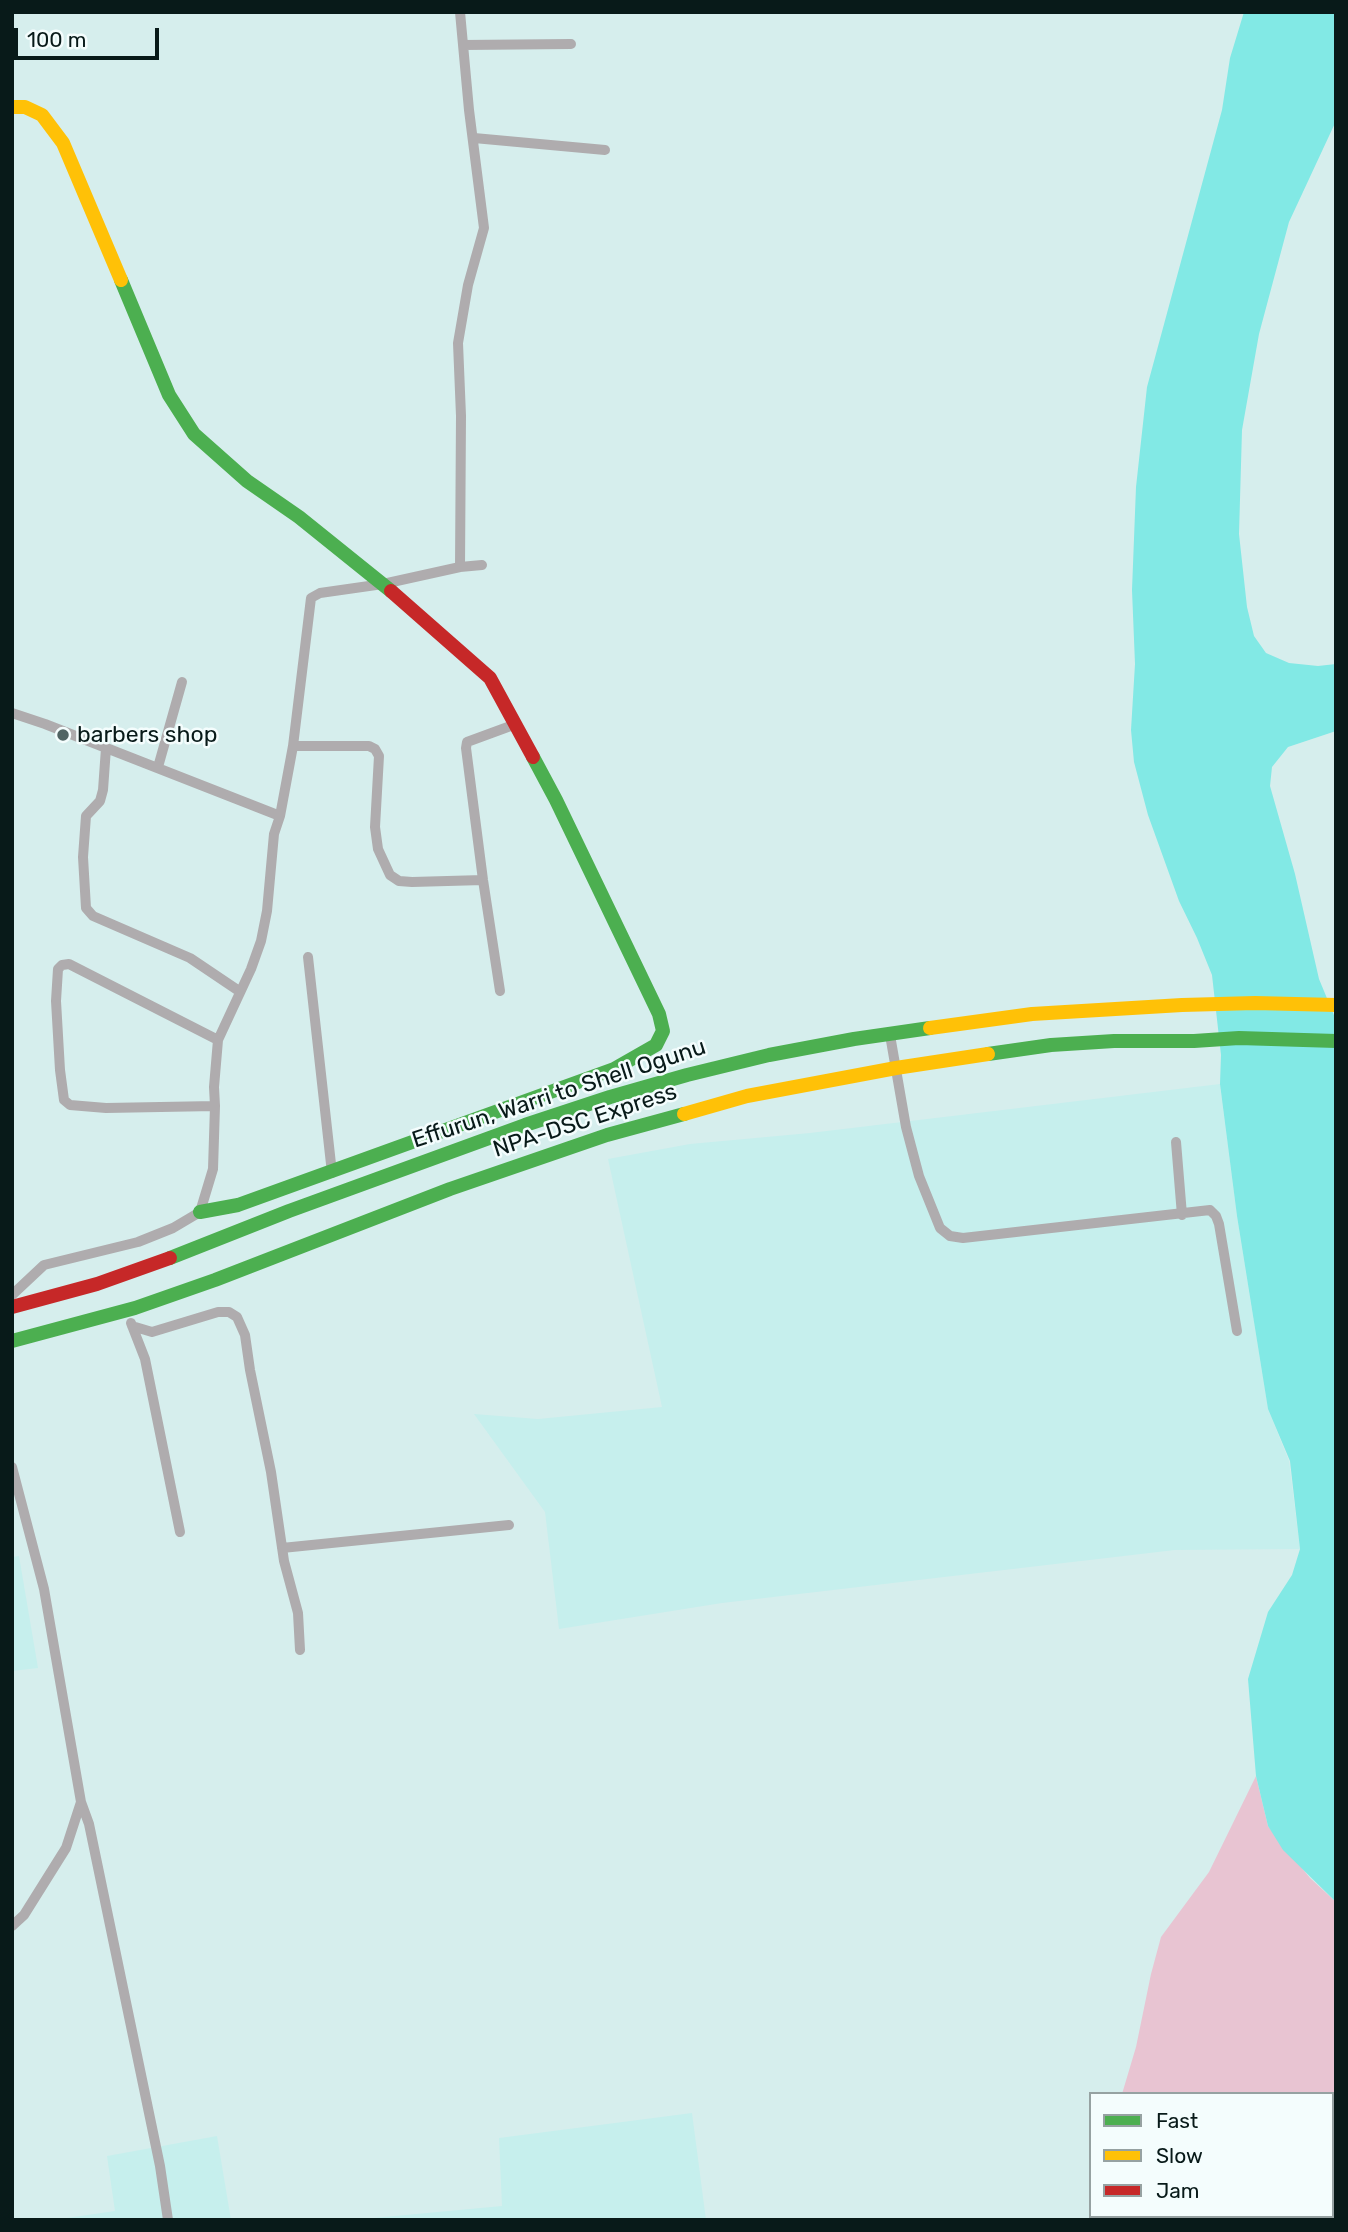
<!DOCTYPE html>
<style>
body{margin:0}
#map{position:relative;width:1348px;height:2232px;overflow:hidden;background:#d6eeed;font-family:Rubik,sans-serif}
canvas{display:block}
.frame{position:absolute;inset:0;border:14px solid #081a19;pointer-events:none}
.legend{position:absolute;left:1089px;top:2092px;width:245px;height:126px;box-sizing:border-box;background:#f4fdfd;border:2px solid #96a2a2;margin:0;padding:9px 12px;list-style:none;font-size:21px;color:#081a19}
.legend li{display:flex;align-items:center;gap:14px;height:35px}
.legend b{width:35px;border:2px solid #96a2a2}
.scale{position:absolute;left:14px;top:28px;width:145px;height:32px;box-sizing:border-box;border:4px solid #081a19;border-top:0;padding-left:9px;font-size:21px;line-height:24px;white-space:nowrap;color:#081a19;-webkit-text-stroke:5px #f4fdfd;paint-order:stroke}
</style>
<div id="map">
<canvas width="1348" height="2232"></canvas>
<div class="frame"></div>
<ul class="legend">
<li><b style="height:9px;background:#4caf50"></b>Fast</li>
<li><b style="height:9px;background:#ffc107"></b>Slow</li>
<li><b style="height:9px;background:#c62828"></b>Jam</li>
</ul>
<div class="scale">100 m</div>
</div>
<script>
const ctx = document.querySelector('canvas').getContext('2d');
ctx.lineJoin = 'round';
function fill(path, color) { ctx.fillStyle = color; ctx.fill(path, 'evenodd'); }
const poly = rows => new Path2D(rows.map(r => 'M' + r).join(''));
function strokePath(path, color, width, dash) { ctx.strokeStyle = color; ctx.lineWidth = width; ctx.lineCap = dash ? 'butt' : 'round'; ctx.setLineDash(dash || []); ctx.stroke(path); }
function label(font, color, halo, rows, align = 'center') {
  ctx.font = font + ' Rubik,sans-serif'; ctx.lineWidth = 5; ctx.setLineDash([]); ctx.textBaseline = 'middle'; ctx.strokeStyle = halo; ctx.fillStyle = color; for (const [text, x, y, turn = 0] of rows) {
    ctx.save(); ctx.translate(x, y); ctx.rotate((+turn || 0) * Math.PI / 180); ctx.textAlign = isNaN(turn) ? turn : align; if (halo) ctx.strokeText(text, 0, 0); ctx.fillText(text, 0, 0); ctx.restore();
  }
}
fill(poly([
 [1220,1084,1237,1216,1268,1409,1289,1461,1300,1549,1175,1550,722,1603,559,1629,545,1512,474,1414,538,1419,662,1407,608,1159,690,1144,810,1133],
 [19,1556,38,1668,12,1671,12,1557],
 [692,2113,706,2220,352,2220,502,2206,499,2138],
 [217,2136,231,2220,53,2220,115,2211,107,2156]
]), '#c6efed');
fill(poly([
 [1256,1776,1268,1826,1310,1878,1336,1902,1336,2220,1096,2220,1096,2216,1332,2216,1332,2094,1122,2094,1136,2047,1151,1974,1161,1937,1209,1872]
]), '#e8c4d2');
fill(poly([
 [1244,12,1336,12,1336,121,1289,222,1259,334,1242,430,1239,534,1247,607,1254,636,1266,653,1289,663,1318,666,1336,664,1336,731,1288,747,1272,767,1270,786,1295,874,1319,979,1336,1020,1336,1902,1283,1850,1268,1826,1256,1776,1248,1679,1268,1612,1292,1575,1300,1549,1290,1461,1268,1409,1237,1216,1220,1084,1221,1055,1212,975,1197,938,1179,901,1148,815,1134,762,1131,730,1135,664,1132,590,1136,487,1147,387,1222,110,1230,58]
]), '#82e9e5');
strokePath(poly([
 [460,12,469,110,484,228,468,285,458,343,461,416,460,567],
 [463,45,571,44],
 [474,138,605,150],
 [12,713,45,724,280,816],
 [293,746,369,746,375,749,379,756,375,827,378,849,390,875,399,881,412,882,483,880],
 [106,748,103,790,100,801,86,816,83,857,86,908,93,916,190,958,239,991],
 [158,767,182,682],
 [308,957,332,1173],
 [500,991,483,880,466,748,467,742,516,724],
 [890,1035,906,1127,919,1176,940,1228,950,1236,963,1238,1210,1210,1216,1216,1219,1224,1237,1331],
 [215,1106,106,1108,70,1105,64,1100,60,1070,56,1001,58,969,62,965,69,964,218,1040],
 [1176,1142,1182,1215],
 [12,1295,44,1265,138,1242,173,1228,200,1212,213,1169,215,1106,214,1087,218,1040,251,969,261,941,267,911,274,834,280,816,293,746,311,598,320,593,383,584,460,567,482,565],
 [131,1323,145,1359,180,1532],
 [132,1326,152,1332,218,1312,229,1312,237,1317,245,1335,250,1370,271,1472,284,1561,298,1613,300,1650],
 [12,1467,44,1589,81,1802,89,1824,160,2166,168,2220],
 [282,1548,509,1525],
 [12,1926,24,1915,66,1848,81,1802]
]), '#afacae', 10);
strokePath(poly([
 [121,280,169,395,194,434,247,481,299,517,391,591],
 [988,1054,1051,1045,1114,1041,1194,1041,1239,1038,1336,1041],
 [200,1212,238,1205,614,1069,656,1045,663,1031,659,1014,556,800,533,757],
 [170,1258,289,1211,525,1125,610,1097,687,1075,769,1055,854,1039,930,1028],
 [12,1341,135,1308,215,1280,450,1189,607,1135,684,1114]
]), '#4caf50', 14);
strokePath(poly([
 [12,107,25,107,42,115,63,143,121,280],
 [930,1028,1032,1014,1182,1005,1255,1003,1336,1005],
 [684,1114,747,1096,896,1068,988,1054]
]), '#ffc107', 14);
strokePath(poly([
 [391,591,490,678,533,757],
 [12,1307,97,1284,170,1258]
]), '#c62828', 14);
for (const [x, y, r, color] of [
 [63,735,7,"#506463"]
]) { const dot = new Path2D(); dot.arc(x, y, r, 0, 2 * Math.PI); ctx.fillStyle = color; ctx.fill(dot); strokePath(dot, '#f4fdfd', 2.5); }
label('23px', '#081a19', '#f4fdfd', [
 ["barbers shop",77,735]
], 'left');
label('23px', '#081a19', '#f4fdfd', [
 ["Effurun, Warri to Shell Ogunu",559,1094,-18],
 ["NPA-DSC Express",585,1121,-18]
]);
</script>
